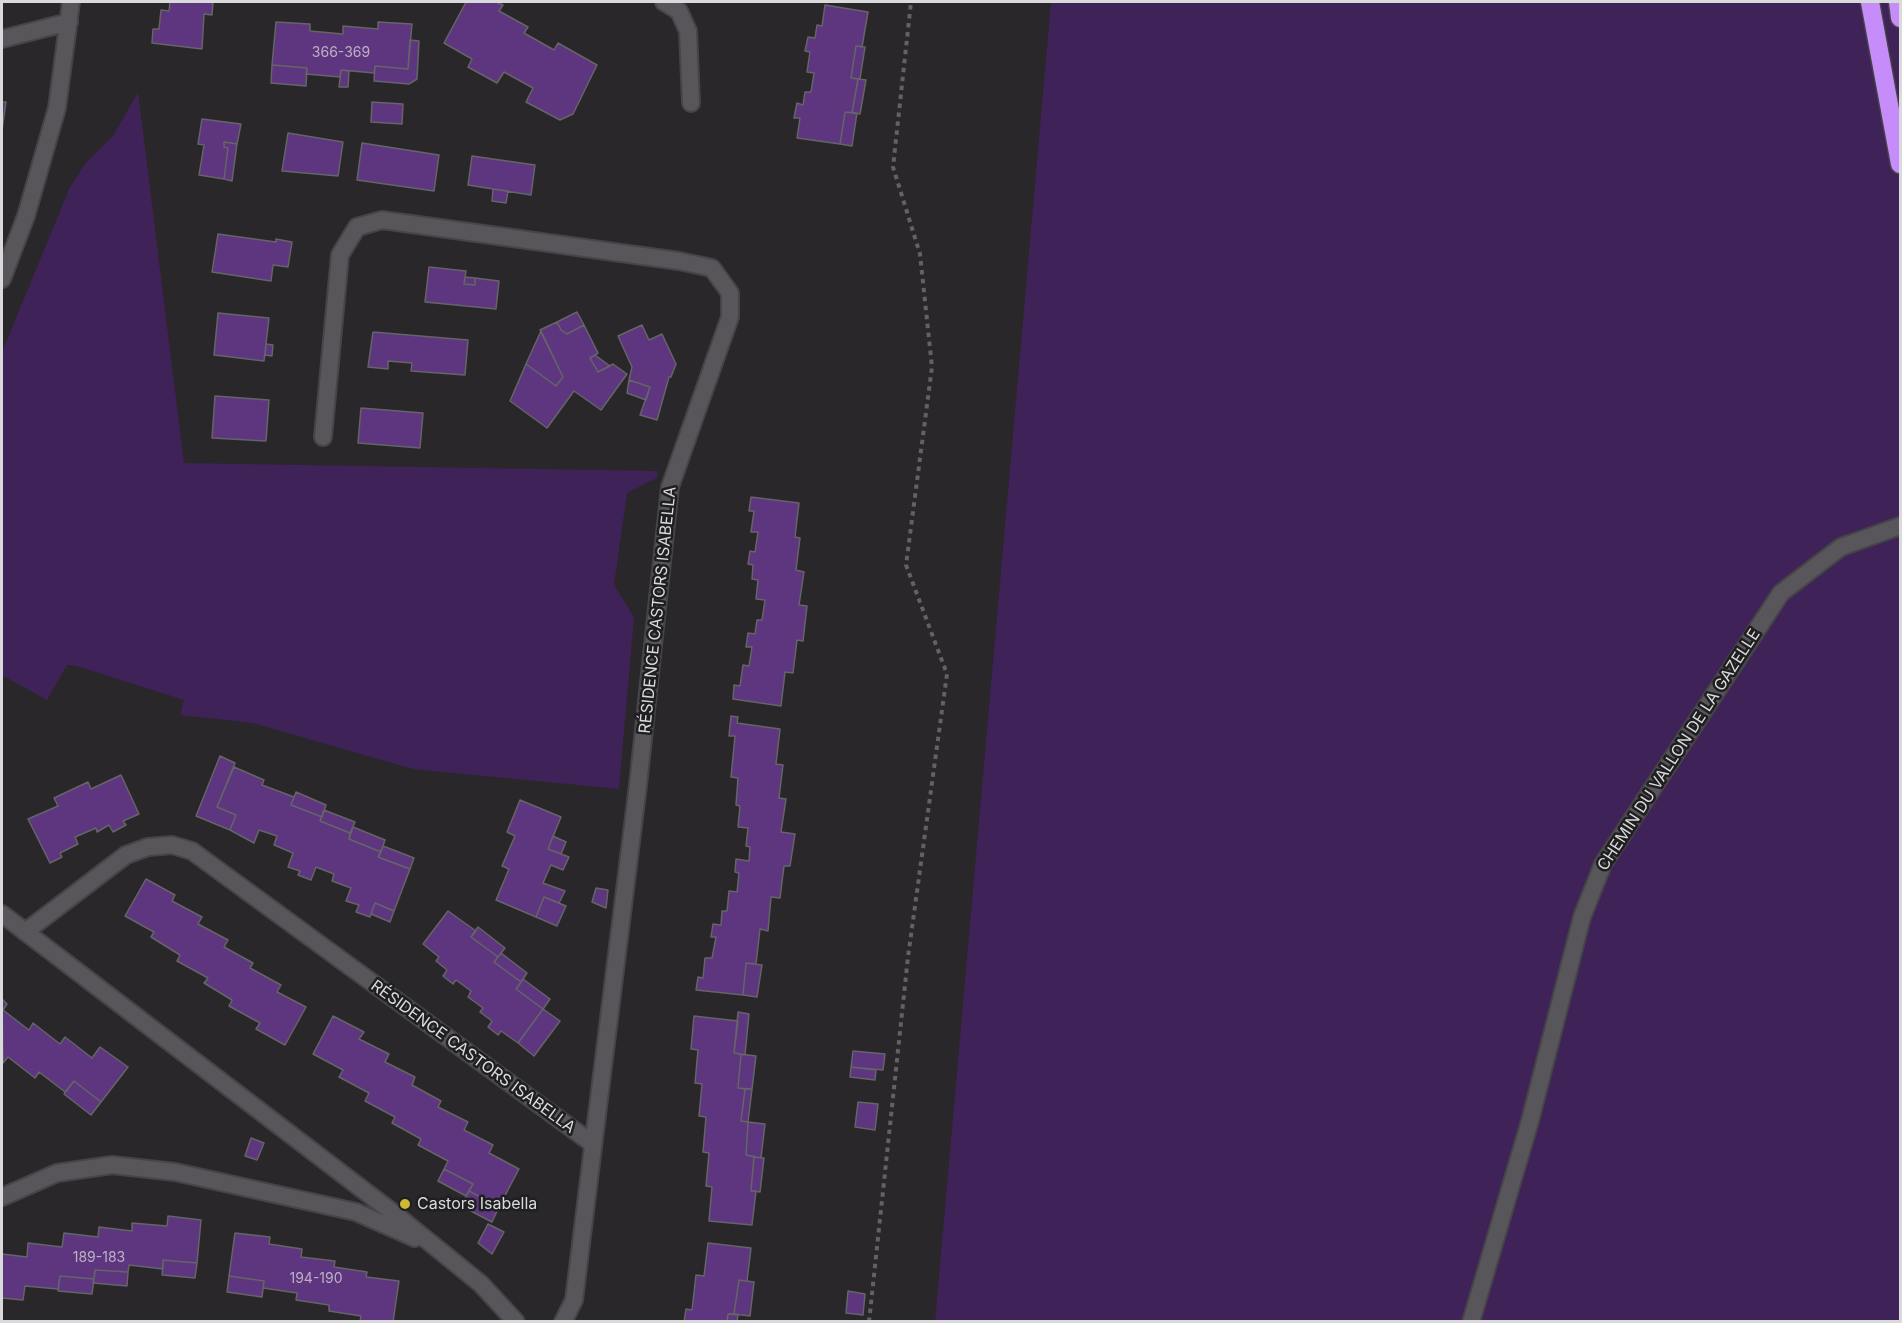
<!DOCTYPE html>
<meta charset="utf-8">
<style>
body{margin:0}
#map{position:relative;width:1902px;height:1323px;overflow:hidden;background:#29272a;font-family:Inter,sans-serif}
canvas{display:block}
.frame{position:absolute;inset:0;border:3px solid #dad9db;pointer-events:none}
</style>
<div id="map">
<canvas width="1902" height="1323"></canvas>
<div class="frame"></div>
</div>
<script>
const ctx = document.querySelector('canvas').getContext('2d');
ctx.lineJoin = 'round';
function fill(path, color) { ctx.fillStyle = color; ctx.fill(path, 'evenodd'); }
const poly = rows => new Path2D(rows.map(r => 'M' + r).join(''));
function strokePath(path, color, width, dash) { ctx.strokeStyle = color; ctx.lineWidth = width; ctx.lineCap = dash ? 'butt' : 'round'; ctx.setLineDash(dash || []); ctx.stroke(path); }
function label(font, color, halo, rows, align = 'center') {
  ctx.font = font + ' Inter,sans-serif'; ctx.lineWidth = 5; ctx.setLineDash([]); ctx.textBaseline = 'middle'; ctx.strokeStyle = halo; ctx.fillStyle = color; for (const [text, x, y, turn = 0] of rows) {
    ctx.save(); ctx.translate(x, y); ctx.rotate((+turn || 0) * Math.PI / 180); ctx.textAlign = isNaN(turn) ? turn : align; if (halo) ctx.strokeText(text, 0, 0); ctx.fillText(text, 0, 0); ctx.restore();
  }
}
fill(poly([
 [1051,2,1900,2,1900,1321,935,1322],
 [138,92,184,463,658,471,657,478,627,493,614,585,634,617,619,789,413,769,253,723,180,715,184,700,77,666,67,665,47,700,2,675,2,352,70,187,85,164,113,136]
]), '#3f2258');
const building = poly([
 [170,2,213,2,212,15,204,14,202,49,152,43,153,29,159,29,161,10,169,11,170,2],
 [466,2,496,2,503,5,499,11,528,27,524,33,554,50,558,43,597,65,573,114,560,120,526,102,533,88,504,72,497,83,468,67,472,59,444,43,466,2],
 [825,5,868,12,862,47,856,46,851,78,858,79,852,113,845,112,840,144,797,138,800,118,794,118,797,103,803,105,805,92,811,92,814,73,807,72,810,52,805,51,808,37,815,38,817,25,822,26,825,5],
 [276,22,310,24,310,31,343,34,343,26,378,29,378,22,412,24,408,69,375,66,374,73,341,70,340,77,306,74,307,68,272,65,276,22],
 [410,40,419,41,417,79,409,84,374,81,375,66,408,69,410,40],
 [856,46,865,47,860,79,851,78,856,46],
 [272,65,307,68,306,86,271,83,272,65],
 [341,70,349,71,348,87,339,87,341,70],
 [858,79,866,80,860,114,852,113,858,79],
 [2,102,6,102,2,130,2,102],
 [372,102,403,104,402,124,371,122,372,102],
 [845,112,857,113,852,146,840,144,845,112],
 [202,119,241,124,237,144,224,142,224,147,228,148,224,179,199,175,204,145,198,144,202,119],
 [288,133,343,142,338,176,282,171,288,133],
 [224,142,237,144,232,181,224,179,228,148,224,147,224,142],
 [362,143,439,155,434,191,357,180,362,143],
 [472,156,535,165,531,195,468,185,472,156],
 [493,189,508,191,506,203,492,201,493,189],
 [218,234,276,242,276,239,292,242,288,267,273,265,271,281,212,272,218,234],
 [429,267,466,271,464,284,475,285,475,278,499,281,496,309,425,302,429,267],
 [465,277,475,278,475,285,464,284,465,277],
 [577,312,584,325,567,334,561,330,557,322,577,312],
 [218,313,269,318,264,361,214,355,218,313],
 [557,322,561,330,567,334,584,325,598,353,590,358,598,372,613,364,627,374,601,410,574,391,547,428,510,401,526,364,556,386,563,377,540,330,557,322],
 [642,325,649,340,662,334,676,364,671,377,669,377,657,420,640,415,650,387,629,380,632,367,618,336,642,325],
 [541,331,563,377,556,386,526,364,541,331],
 [373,332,468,340,465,375,411,371,412,363,388,361,388,369,368,367,373,332],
 [266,344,273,345,272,356,265,355,266,344],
 [595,355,610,366,598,372,590,358,595,355],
 [629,380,650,387,646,400,627,393,629,380],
 [215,396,269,400,266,441,212,438,215,396],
 [361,408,423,413,420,448,358,443,361,408],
 [751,497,799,503,795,537,800,538,796,570,804,572,799,605,807,606,803,641,797,640,793,673,785,672,781,706,733,699,734,685,740,686,743,665,749,666,752,647,746,647,748,633,755,634,757,620,762,620,765,600,756,599,758,580,752,579,753,565,748,564,750,551,755,552,758,532,751,532,754,511,749,511,751,497],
 [731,716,738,717,737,723,780,729,776,764,783,765,779,798,786,799,781,832,795,834,790,866,784,866,780,898,771,897,768,931,760,929,756,964,746,963,743,995,696,990,698,977,703,978,705,958,712,958,716,937,711,937,713,924,721,925,722,911,727,911,729,891,737,892,739,873,735,872,736,859,749,861,750,847,746,846,748,828,738,827,740,806,736,805,738,778,731,777,735,736,729,736,731,716],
 [220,756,235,763,217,807,236,815,230,830,196,816,220,756],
 [234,767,264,780,262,785,294,797,291,805,322,817,320,821,350,833,349,839,381,852,378,857,410,869,394,911,375,903,370,917,356,912,359,905,346,901,351,888,332,881,334,874,316,867,311,880,298,875,300,871,288,867,293,853,274,845,277,836,259,830,254,843,230,830,236,815,217,807,234,767],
 [121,775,139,814,123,821,126,825,113,832,109,825,97,832,96,828,75,837,78,844,60,853,62,857,50,863,28,819,58,806,54,798,88,782,91,789,121,775],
 [296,792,326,805,322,817,291,805,296,792],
 [520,800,561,817,548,849,569,857,563,870,551,865,543,883,565,891,559,903,544,897,536,917,496,900,509,869,502,866,515,836,507,832,520,800],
 [324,810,355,822,350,833,320,821,324,810],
 [353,827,385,840,381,852,349,839,353,827],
 [553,836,566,842,561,854,548,849,553,836],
 [383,846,414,858,410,869,378,857,383,846],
 [146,879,175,895,172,901,202,917,198,924,228,940,224,947,253,963,250,968,281,985,277,992,306,1007,285,1045,256,1029,260,1023,229,1006,232,1000,204,983,208,978,177,961,180,955,151,937,154,932,125,916,146,879],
 [596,888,608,890,606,908,592,902,596,888],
 [544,897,566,906,557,926,536,917,544,897],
 [375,903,394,911,390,922,371,914,375,903],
 [448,911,476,931,471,937,498,957,494,962,521,982,516,989,543,1009,518,1043,501,1031,498,1035,488,1027,492,1021,480,1012,483,1008,468,997,471,991,456,980,453,984,443,976,447,970,436,961,439,957,423,944,448,911],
 [478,927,505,948,498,957,471,937,478,927],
 [501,953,527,973,521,982,494,962,501,953],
 [746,963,762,965,757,997,743,995,746,963],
 [523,979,550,999,543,1009,516,989,523,979],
 [2,999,7,1004,3,1010,29,1030,33,1023,60,1044,65,1037,92,1058,100,1047,128,1067,101,1102,74,1081,65,1092,39,1072,35,1078,8,1057,3,1063,2,999],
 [543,1009,560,1021,534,1056,518,1043,543,1009],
 [738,1012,749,1014,745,1055,734,1053,738,1012],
 [333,1016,364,1032,359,1039,389,1054,385,1062,415,1077,412,1085,441,1101,438,1107,468,1122,464,1130,493,1145,489,1153,519,1169,499,1207,469,1191,473,1184,444,1169,448,1161,418,1145,421,1139,392,1123,395,1117,365,1101,369,1093,339,1077,343,1070,313,1054,333,1016],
 [694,1016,738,1021,734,1053,741,1054,738,1088,745,1089,741,1121,748,1122,746,1155,754,1157,751,1191,756,1191,752,1225,709,1221,712,1187,706,1186,709,1153,703,1152,706,1117,699,1116,702,1084,695,1083,698,1050,691,1049,694,1016],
 [853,1051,885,1054,883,1070,851,1067,853,1051],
 [741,1054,756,1056,752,1089,738,1088,741,1054],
 [851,1067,876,1070,875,1080,850,1077,851,1067],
 [74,1081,101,1102,91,1115,64,1094,74,1081],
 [745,1089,752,1089,748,1122,741,1121,745,1089],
 [858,1102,878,1104,875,1130,855,1127,858,1102],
 [748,1122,765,1124,761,1158,746,1155,748,1122],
 [251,1138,264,1143,257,1160,245,1156,251,1138],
 [754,1157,764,1158,760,1192,751,1191,754,1157],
 [444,1169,473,1184,466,1196,438,1181,444,1169],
 [469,1191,499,1207,492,1222,461,1206,469,1191],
 [168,1216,201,1220,197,1263,163,1260,163,1269,129,1265,128,1272,95,1270,94,1279,60,1276,58,1289,25,1286,23,1300,2,1298,2,1254,27,1257,28,1243,62,1247,64,1233,98,1237,99,1227,132,1231,132,1223,167,1226,168,1216],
 [488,1224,504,1232,492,1254,478,1243,488,1224],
 [235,1233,270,1237,269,1244,302,1249,301,1257,335,1261,334,1267,367,1272,366,1277,399,1281,393,1322,360,1322,361,1316,329,1311,329,1305,296,1300,297,1293,263,1288,264,1281,229,1276,235,1233],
 [708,1243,751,1248,747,1281,739,1280,734,1314,728,1314,727,1322,684,1322,686,1309,692,1310,696,1275,704,1276,708,1243],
 [163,1260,197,1263,195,1278,162,1275,163,1260],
 [95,1270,128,1272,127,1286,93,1283,95,1270],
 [60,1276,94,1279,92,1294,58,1291,60,1276],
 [229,1276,264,1281,262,1297,227,1292,229,1276],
 [739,1280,754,1282,750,1316,734,1314,739,1280],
 [848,1291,865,1294,863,1315,846,1313,848,1291],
 [728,1314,738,1315,737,1322,727,1322,728,1314]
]);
fill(building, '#5e367f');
strokePath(building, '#656467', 1.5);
const minor = poly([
 [664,2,679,11,688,31,691,103],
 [2,39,69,22],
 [2,279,26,216,57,108,71,2],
 [323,437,340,255,357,227,382,220,679,261,712,268,730,293,730,317,670,487,638,785,574,1300,563,1322],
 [2,914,396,1215,481,1284,516,1322],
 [25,932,126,855,148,847,172,845,192,851,593,1144],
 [2,1197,57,1173,112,1165,175,1172,356,1212,415,1238],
 [1471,1322,1530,1121,1582,917,1603,864,1781,593,1841,547,1900,526]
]);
const motorway = poly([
 [1870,2,1900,164],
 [1898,2,1900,18]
]);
strokePath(minor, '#454447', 20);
strokePath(motorway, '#454447', 21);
strokePath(poly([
 [869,1322,908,957,947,674,906,565,932,367,920,254,893,167,911,2]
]), '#636164', 4, [4.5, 4.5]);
strokePath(minor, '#58565a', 16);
strokePath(motorway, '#c68dfa', 18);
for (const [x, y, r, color] of [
 [405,1204,6,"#d1b736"]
]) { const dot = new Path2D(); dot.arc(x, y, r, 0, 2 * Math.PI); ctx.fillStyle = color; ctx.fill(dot); strokePath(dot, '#1f1e21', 2); }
label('14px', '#bbb0c4', null, [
 ["366-369",341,53],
 ["189-183",99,1258],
 ["194-190",316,1279]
]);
label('16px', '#dad9db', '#1f1e21', [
 ["RÉSIDENCE CASTORS ISABELLA",658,610,-84],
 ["CHEMIN DU VALLON DE LA GAZELLE",1679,750,-57],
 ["RÉSIDENCE CASTORS ISABELLA",473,1057,36]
]);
label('16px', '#dad9db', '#1f1e21', [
 ["Castors Isabella",417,1204]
], 'left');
</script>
